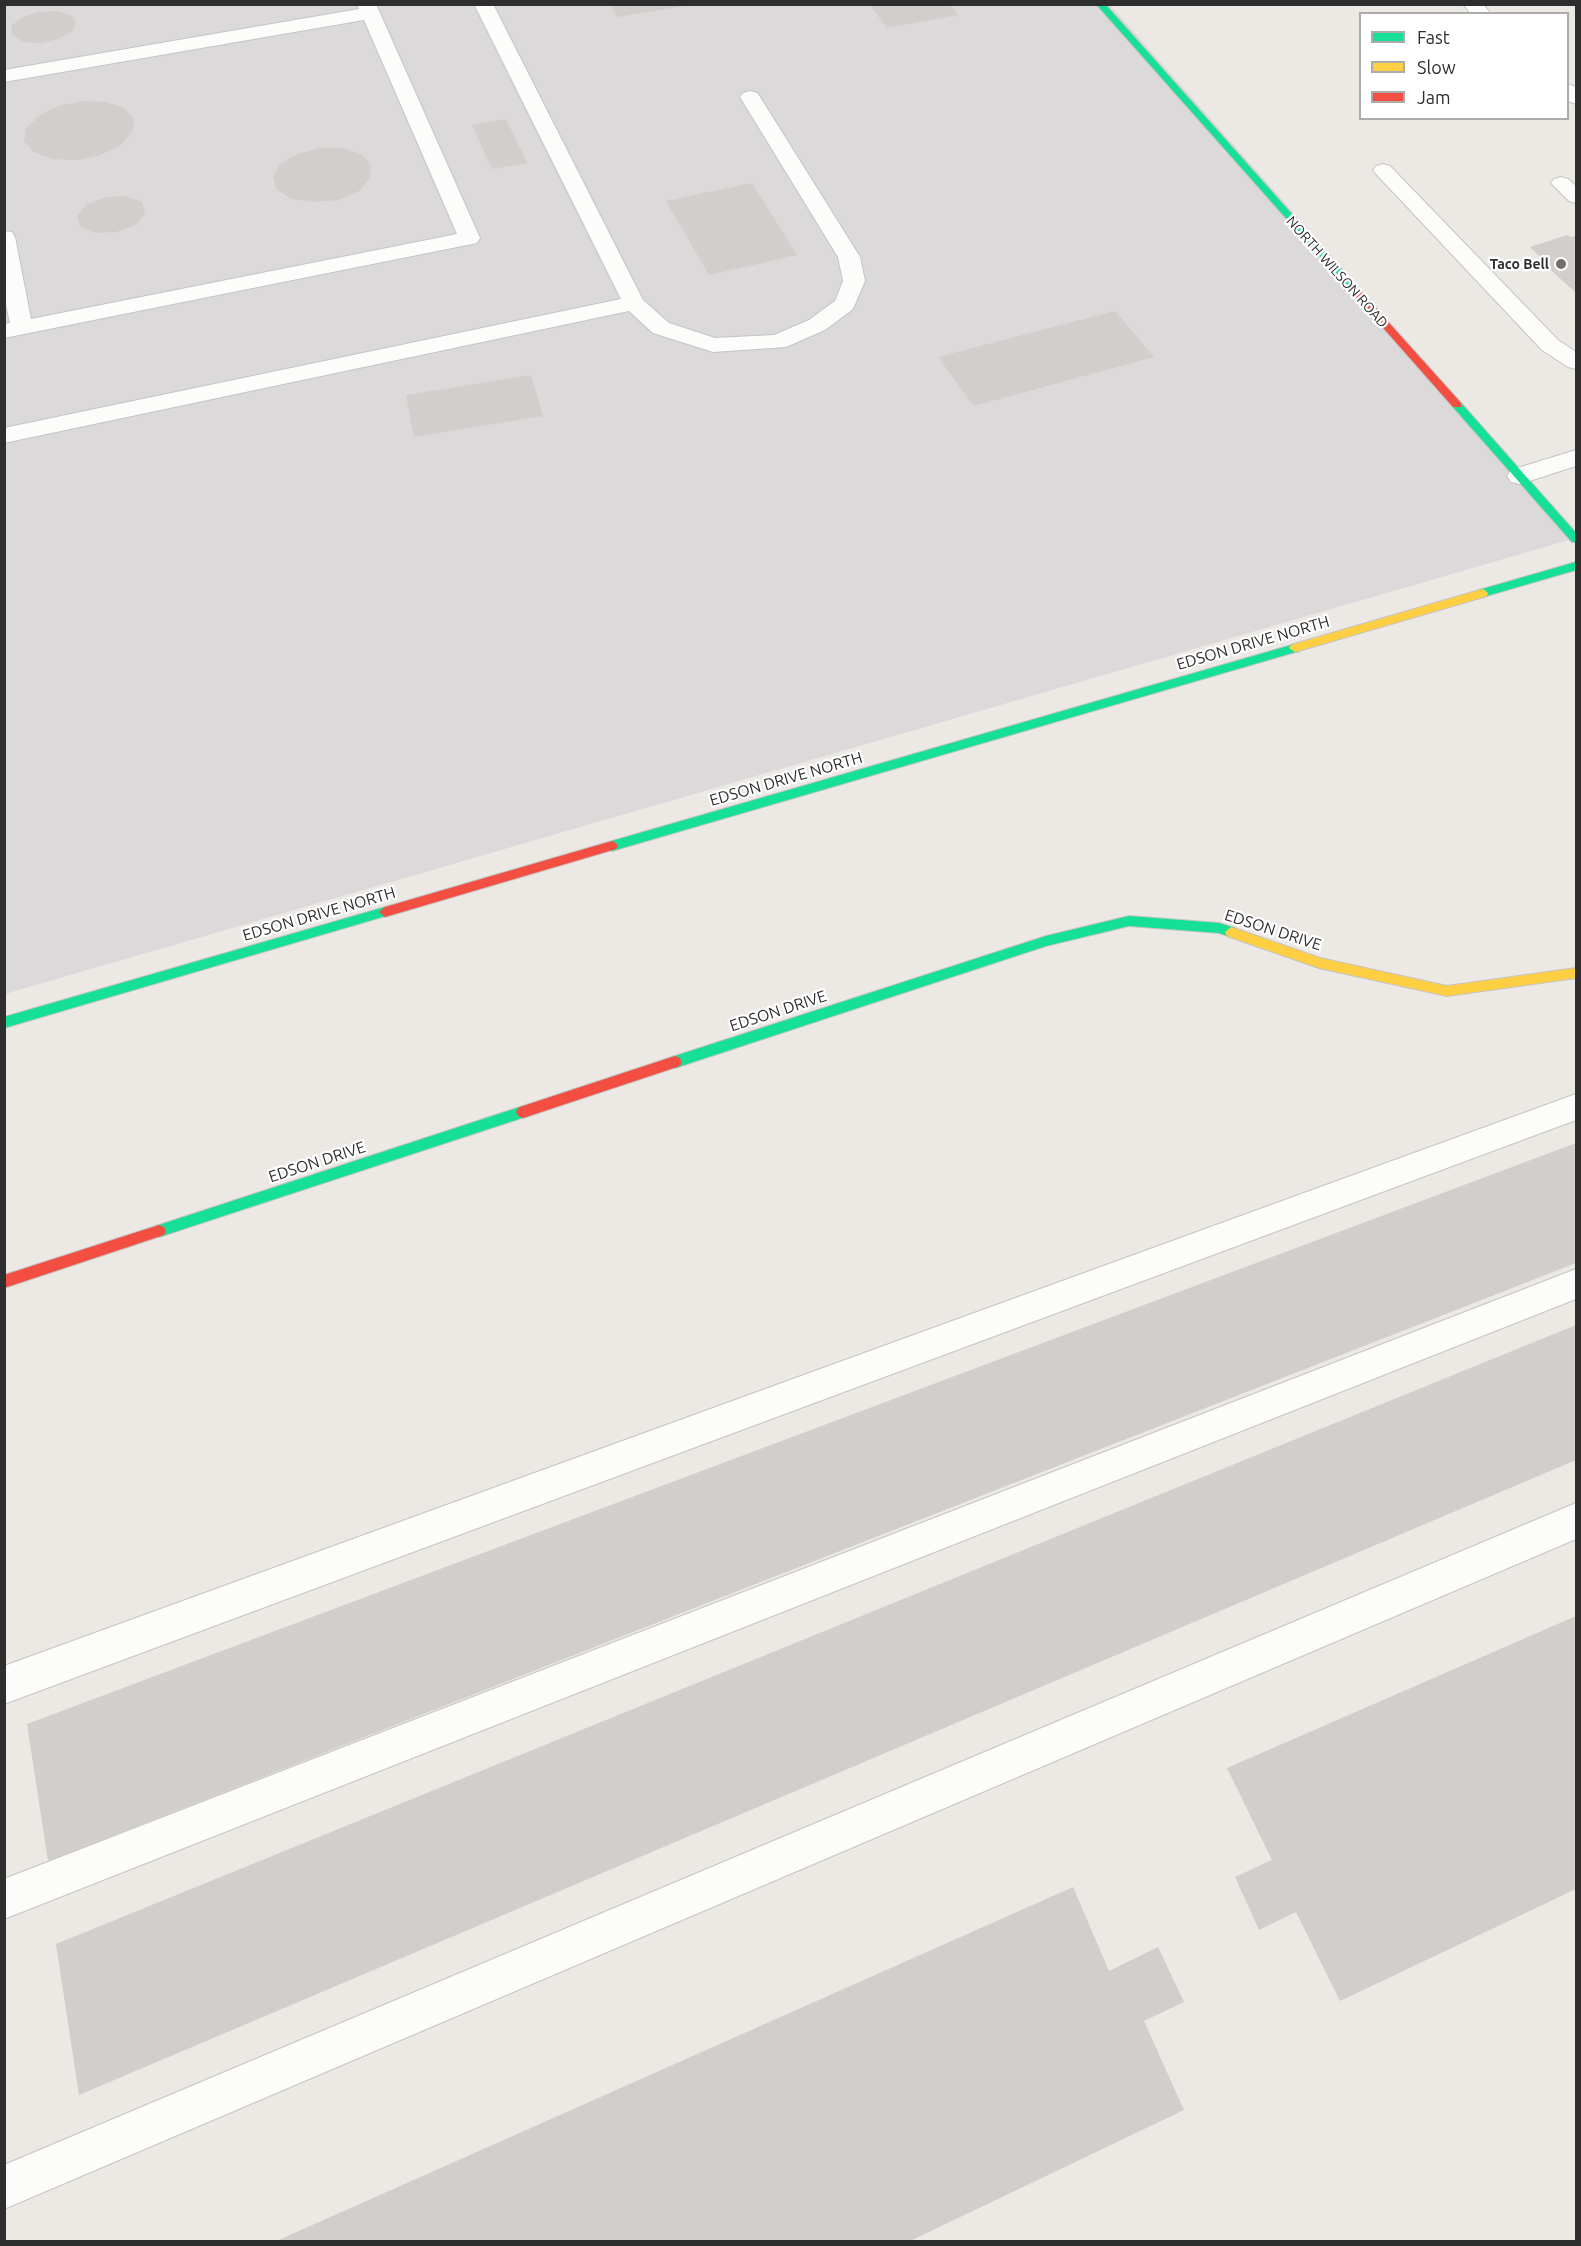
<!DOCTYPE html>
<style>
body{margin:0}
#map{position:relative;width:1581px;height:2246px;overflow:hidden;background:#ece8e4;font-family:Ubuntu,sans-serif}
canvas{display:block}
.frame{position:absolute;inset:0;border:6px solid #2e2e2e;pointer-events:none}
.legend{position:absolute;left:1359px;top:12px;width:210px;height:108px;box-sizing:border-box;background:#fff;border:2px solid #ababab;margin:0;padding:8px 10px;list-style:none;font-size:18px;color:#2e2e2e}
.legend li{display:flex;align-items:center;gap:12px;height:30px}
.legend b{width:30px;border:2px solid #ababab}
</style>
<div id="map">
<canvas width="1581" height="2246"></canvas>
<div class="frame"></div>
<ul class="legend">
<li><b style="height:8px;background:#16e098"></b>Fast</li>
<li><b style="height:8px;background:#ffcf43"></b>Slow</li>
<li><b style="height:8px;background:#f24e42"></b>Jam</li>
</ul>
</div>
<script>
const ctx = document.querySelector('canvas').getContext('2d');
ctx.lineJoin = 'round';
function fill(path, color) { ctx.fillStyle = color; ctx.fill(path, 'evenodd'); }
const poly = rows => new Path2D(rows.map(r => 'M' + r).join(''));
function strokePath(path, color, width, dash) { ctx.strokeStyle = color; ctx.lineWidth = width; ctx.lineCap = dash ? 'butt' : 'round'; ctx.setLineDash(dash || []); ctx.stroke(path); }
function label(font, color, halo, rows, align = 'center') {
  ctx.font = font + ' Ubuntu,sans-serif'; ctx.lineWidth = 4.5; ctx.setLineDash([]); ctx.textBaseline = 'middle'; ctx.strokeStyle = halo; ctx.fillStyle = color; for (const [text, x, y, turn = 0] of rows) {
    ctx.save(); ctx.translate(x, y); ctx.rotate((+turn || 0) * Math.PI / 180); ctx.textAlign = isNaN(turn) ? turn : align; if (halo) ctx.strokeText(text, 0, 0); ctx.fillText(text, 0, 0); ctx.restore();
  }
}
fill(poly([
 [5,5,1110,5,1576,532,1576,538,5,994]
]), '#dcd9db');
fill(poly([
 [610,4,685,4,685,6,617,17],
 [869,4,949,4,958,15,887,28],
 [56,11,71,15,76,22,72,32,58,39,40,43,23,42,12,35,11,26,21,18,38,12],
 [82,101,106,102,124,108,134,119,132,132,121,145,101,155,76,160,52,159,33,152,24,141,26,128,39,116,58,106],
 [506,119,527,163,492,169,472,125],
 [319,148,342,148,361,154,371,165,370,178,359,191,338,200,314,202,292,199,277,190,273,177,280,164,297,154],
 [752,183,797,255,709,275,666,201],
 [126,196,142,202,145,213,136,225,116,232,95,233,80,226,77,216,87,204,106,197],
 [1567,235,1570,237,1576,236,1576,293,1544,264,1547,264,1530,247],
 [1115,311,1154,357,974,406,938,357],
 [531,375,543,416,414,437,406,395],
 [1576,1143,1576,1263,48,1861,27,1724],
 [1576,1325,1576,1460,79,2095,56,1944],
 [1576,1616,1576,1889,1340,2001,1296,1912,1259,1930,1235,1877,1272,1860,1227,1768],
 [1073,1887,1109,1971,1158,1947,1184,2002,1144,2021,1184,2110,908,2242,274,2242]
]), '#d1cecb');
const lane = poly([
 [357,4,376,4,480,238,477,243,4,338,4,324,10,323,4,295,4,231,12,232,15,237,31,319,457,234,364,20,4,82,4,70,359,9,357,4],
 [474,4,493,4,643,300,669,323,715,338,774,335,809,320,835,301,843,281,838,257,740,97,743,93,750,91,757,93,760,97,860,257,865,281,853,309,825,330,786,347,713,352,653,333,629,311,4,443,4,428,621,299,474,4],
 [1463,4,1483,4,1491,14,1471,14,1463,4],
 [1568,84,1576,87,1576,104,1568,101,1568,84],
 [1383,164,1390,166,1558,340,1576,352,1576,369,1568,367,1542,350,1376,174,1373,170,1376,166,1383,164],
 [1561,177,1568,179,1576,186,1576,203,1569,201,1551,183,1554,179,1561,177],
 [1576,1094,1576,1120,4,1704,4,1666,1576,1094],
 [1576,1269,1576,1299,4,1919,4,1879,1576,1269],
 [1576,1503,1576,1539,4,2209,4,2165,1576,1503]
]);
const street = poly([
 [1576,450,1576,466,1520,484,1511,482,1507,476,1511,470,1576,450]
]);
const fast = poly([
 [1096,4,1105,4,1354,284,1354,288,1348,288,1096,4],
 [1457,402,1461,403,1576,533,1576,542,1572,542,1453,407,1452,405,1457,402],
 [1576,562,1576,570,1483,597,1478,593,1479,590,1576,562],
 [1295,644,1299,645,1299,651,612,851,606,846,612,841,1295,644],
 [385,907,389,909,391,912,389,915,4,1028,4,1017,385,907],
 [1129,916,1219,923,1235,928,1237,932,1231,937,1219,933,1129,926,1046,946,675,1068,670,1066,668,1062,670,1058,675,1056,1046,936,1129,916],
 [523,1106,528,1108,530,1112,528,1116,159,1237,154,1235,152,1231,154,1227,159,1225,523,1106]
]);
const slow = poly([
 [1483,589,1488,593,1487,596,1295,652,1289,648,1291,645,1483,589],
 [1231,927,1320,958,1447,986,1576,968,1576,978,1447,996,1319,968,1227,936,1225,932,1231,927]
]);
const jam = poly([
 [1348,284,1354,284,1461,403,1461,407,1453,407,1348,288,1348,284],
 [612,841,616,843,618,846,616,849,385,917,379,912,385,907,612,841],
 [675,1056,680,1058,682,1062,680,1066,523,1118,518,1116,516,1112,518,1108,523,1106,675,1056],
 [159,1225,164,1227,166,1231,164,1235,4,1288,4,1275,159,1225]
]);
strokePath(lane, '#c5c4c5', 2);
strokePath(street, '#c5c4c5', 2);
strokePath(fast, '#c5c4c5', 2);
strokePath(slow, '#c5c4c5', 2);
strokePath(jam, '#c5c4c5', 2);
fill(lane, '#fcfcfb');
fill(street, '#fcfcfb');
fill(fast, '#16e098');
fill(slow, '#ffcf43');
fill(jam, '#f24e42');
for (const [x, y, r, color] of [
 [1561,264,6,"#706f6e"]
]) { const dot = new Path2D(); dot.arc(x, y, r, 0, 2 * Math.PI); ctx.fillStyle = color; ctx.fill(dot); strokePath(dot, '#fff', 2); }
label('bold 14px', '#2e2e2e', '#fff', [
 ["Taco Bell",1549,264]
], 'right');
label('14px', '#2e2e2e', '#fff', [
 ["NORTH WILSON ROAD",1337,272,48]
]);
label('16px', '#2e2e2e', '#fff', [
 ["EDSON DRIVE NORTH",1253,643,-16],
 ["EDSON DRIVE NORTH",786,779,-16],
 ["EDSON DRIVE NORTH",319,914,-16],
 ["EDSON DRIVE",1273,930,18],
 ["EDSON DRIVE",778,1011,-18],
 ["EDSON DRIVE",317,1162,-18]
]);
</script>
